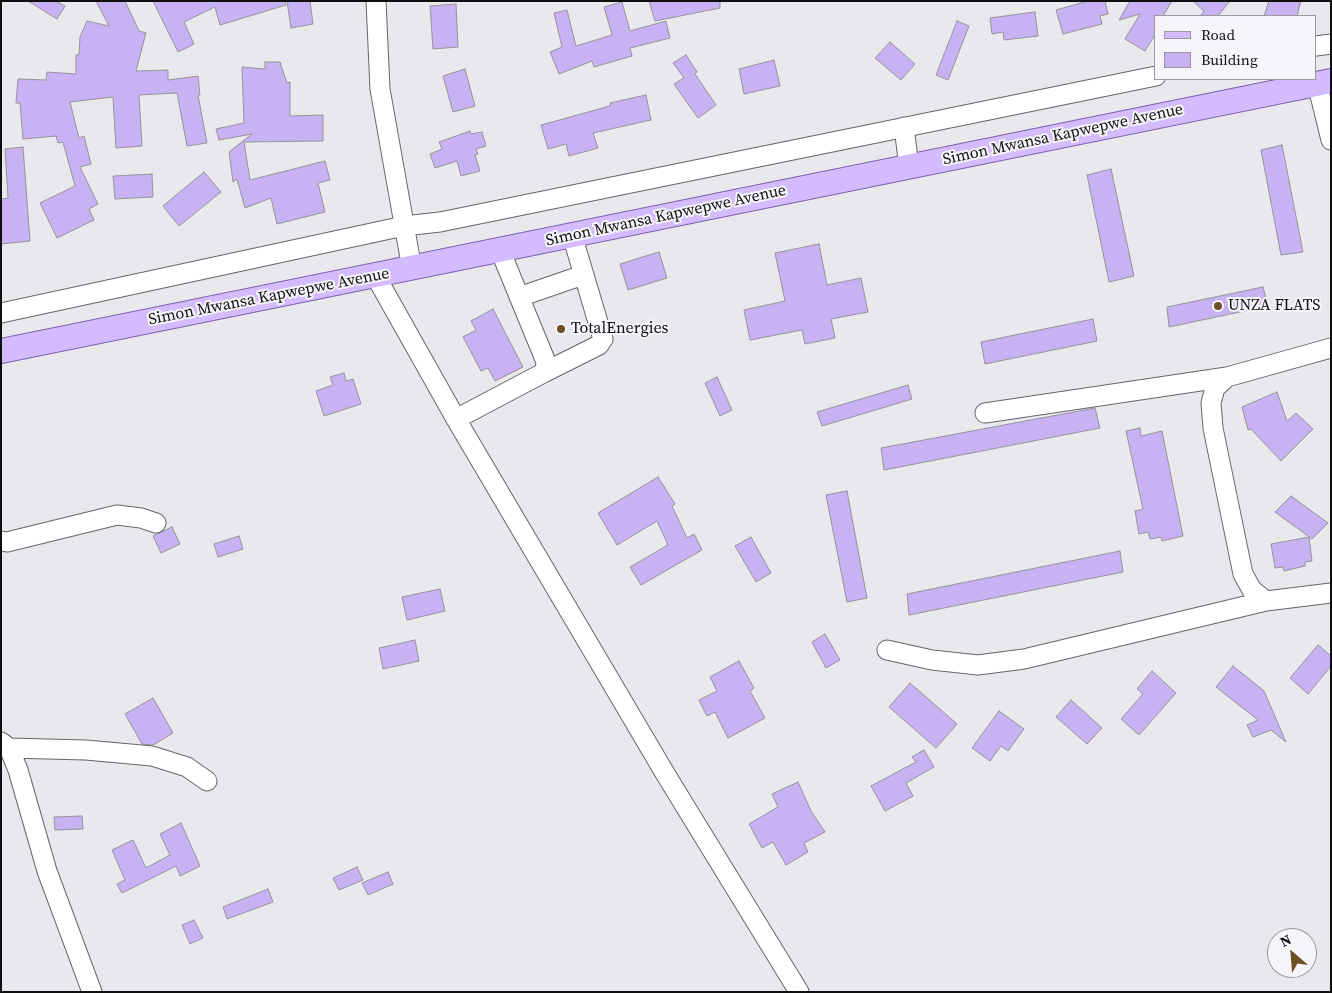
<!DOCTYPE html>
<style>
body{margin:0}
#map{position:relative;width:1332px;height:993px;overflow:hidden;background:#e9e8ec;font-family:"Source Serif 4",serif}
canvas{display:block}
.frame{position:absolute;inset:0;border:2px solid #0f0f10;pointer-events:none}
.legend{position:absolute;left:1154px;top:15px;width:162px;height:65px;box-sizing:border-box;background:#f6f5f9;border:1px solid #9a999c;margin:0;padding:6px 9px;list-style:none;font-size:15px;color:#0f0f10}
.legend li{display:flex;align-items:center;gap:10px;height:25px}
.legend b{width:25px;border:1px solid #9a999c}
.north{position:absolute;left:1267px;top:928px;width:50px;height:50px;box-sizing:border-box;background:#f6f5f9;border:1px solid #9a999c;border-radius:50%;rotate:333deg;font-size:14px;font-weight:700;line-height:20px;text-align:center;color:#0f0f10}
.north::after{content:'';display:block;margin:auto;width:18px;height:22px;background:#6c5023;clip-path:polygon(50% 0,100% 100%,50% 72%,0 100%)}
</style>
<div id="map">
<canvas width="1332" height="993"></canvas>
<div class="frame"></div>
<ul class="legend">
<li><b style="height:6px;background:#d3bbfe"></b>Road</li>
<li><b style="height:14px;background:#c7b2f4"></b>Building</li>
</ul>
<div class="north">N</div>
</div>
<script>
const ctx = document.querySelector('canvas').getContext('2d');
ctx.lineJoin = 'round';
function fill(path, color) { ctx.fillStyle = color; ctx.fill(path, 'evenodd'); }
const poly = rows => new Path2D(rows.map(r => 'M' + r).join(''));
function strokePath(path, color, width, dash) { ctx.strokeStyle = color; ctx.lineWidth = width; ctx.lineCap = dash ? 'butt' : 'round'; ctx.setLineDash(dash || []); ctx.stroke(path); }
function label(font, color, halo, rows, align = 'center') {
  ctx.font = font + ' "Source Serif 4",serif'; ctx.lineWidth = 4; ctx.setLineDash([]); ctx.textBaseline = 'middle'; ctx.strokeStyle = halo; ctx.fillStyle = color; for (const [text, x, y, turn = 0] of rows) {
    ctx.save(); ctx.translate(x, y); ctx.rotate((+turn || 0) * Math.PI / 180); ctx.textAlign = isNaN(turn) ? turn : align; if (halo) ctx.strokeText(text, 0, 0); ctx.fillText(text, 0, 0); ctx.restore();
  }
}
const building = poly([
 [28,1,56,1,65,6,57,19,28,1],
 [96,1,125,1,139,31,146,33,136,71,168,70,168,80,198,76,200,95,198,95,207,143,187,146,177,93,139,95,142,146,116,148,113,97,70,102,79,138,84,136,91,164,80,167,98,204,89,209,94,220,57,238,40,203,75,186,63,142,58,143,56,136,23,139,20,103,16,103,18,79,46,80,47,72,76,74,76,55,79,55,80,37,87,21,109,26,96,1],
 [153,1,285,1,286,5,220,25,215,7,184,22,194,44,178,52,153,1],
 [287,1,310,1,313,24,291,28,287,1],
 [649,1,720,1,720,8,655,21,649,1],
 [1088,1,1105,1,1108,14,1100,16,1102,24,1063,34,1056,10,1088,1],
 [1130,1,1172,1,1163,16,1156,16,1156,33,1145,51,1125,39,1140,14,1119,20,1130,1],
 [1193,1,1230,1,1218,16,1200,16,1204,11,1193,1],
 [1269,1,1301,1,1297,16,1264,16,1269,1],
 [622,2,630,31,666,21,670,38,630,48,632,56,594,67,592,61,559,74,550,52,562,47,554,13,567,10,576,46,612,35,604,7,622,2],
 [456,4,458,47,433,49,430,6,456,4],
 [1035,12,1038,36,1004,40,1003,32,992,34,990,18,1035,12],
 [957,21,969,26,948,80,936,75,957,21],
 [890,42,915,64,901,80,875,58,890,42],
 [686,55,697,72,695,74,716,105,698,118,674,84,684,78,673,63,686,55],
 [774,60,780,86,744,94,739,69,774,60],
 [265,62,280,62,287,83,290,82,290,116,323,115,323,141,244,142,250,180,325,161,330,180,318,183,325,212,277,224,271,198,245,208,237,179,233,182,229,152,252,134,219,140,216,129,244,123,242,67,265,69,265,62],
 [465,69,475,106,453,112,443,76,465,69],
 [646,95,651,120,593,133,598,148,569,156,566,144,548,149,541,125,610,106,610,103,646,95],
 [470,131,471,134,482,132,486,146,476,149,478,154,475,155,480,171,461,176,457,161,435,168,430,154,442,149,439,142,470,131],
 [1282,145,1303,252,1281,255,1261,150,1282,145],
 [23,147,30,241,1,244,1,199,8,198,5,149,23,147],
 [1111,169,1134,276,1109,282,1087,175,1111,169],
 [204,172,221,192,179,226,163,206,204,172],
 [152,174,153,197,115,199,113,176,152,174],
 [819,244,827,285,861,278,868,312,831,319,835,338,805,344,802,330,750,340,744,310,785,301,775,253,819,244],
 [659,252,667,278,628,290,620,264,659,252],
 [1263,287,1268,306,1169,327,1167,307,1263,287],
 [493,309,523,367,495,381,488,368,481,371,463,337,476,330,471,321,493,309],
 [1093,319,1097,341,985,364,981,342,1093,319],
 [344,373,346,381,353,379,361,404,324,416,316,391,333,385,330,377,344,373],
 [717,377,732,410,720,416,705,383,717,377],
 [908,385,912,399,822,426,817,412,908,385],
 [1277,392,1287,421,1296,413,1313,429,1281,461,1251,429,1248,430,1242,407,1277,392],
 [1095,408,1100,428,884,470,881,448,1095,408],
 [1140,428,1141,436,1162,431,1183,536,1162,541,1161,537,1150,539,1148,532,1139,534,1135,511,1143,509,1126,431,1140,428],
 [658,477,675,504,672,506,687,538,694,534,702,550,641,585,630,567,668,545,657,521,617,545,598,513,658,477],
 [847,491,867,598,847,602,826,495,847,491],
 [1291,496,1328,523,1312,539,1275,512,1291,496],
 [172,527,180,544,161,553,153,536,172,527],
 [239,536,243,549,218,557,214,544,239,536],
 [751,537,771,573,756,582,735,546,751,537],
 [1309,537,1312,561,1305,562,1305,566,1284,571,1283,567,1275,568,1271,544,1309,537],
 [1120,551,1123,572,909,615,907,594,1120,551],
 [440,589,445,611,407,620,402,597,440,589],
 [825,634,840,660,826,668,812,642,825,634],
 [415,640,419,661,383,669,379,648,415,640],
 [1318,645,1331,656,1331,666,1308,694,1290,678,1318,645],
 [739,661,754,688,750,691,765,718,728,738,715,712,707,716,699,700,717,691,710,677,739,661],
 [1233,666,1264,691,1286,742,1271,730,1253,737,1247,725,1258,720,1216,687,1233,666],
 [1152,671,1176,693,1139,735,1121,719,1143,694,1137,689,1152,671],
 [910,683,957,724,936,748,889,707,910,683],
 [153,698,173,733,153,745,142,744,125,714,153,698],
 [1071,700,1102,728,1087,744,1056,717,1071,700],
 [999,711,1024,729,1008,751,1001,746,990,761,972,748,999,711],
 [924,750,934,767,906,783,913,796,885,811,871,786,916,762,912,757,924,750],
 [798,782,811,811,825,832,804,843,808,852,786,865,773,842,762,848,749,824,778,807,772,794,798,782],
 [82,816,83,829,55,830,54,817,82,816],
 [181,823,200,866,180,876,176,866,122,893,117,884,125,880,112,850,133,840,146,868,170,855,160,834,181,823],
 [357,867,363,880,339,890,333,878,357,867],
 [388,872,393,884,368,895,362,883,388,872],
 [268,889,273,902,227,919,223,907,268,889],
 [194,920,203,938,190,944,182,925,194,920]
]);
fill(building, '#c7b2f4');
strokePath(building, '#959497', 1);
const minor = poly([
 [376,1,380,89,412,269],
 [1316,46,1331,44],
 [1317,83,1331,140],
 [904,127,909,167],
 [375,275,456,419,666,775,799,992],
 [519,297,583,275],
 [1,313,404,226,440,222,1156,76],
 [545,372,599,345,603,339,572,235],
 [1227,377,1215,388,1211,403,1213,428,1243,574,1252,590,1266,601],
 [985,413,1227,377,1331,348],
 [456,419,545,372,546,362,500,250],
 [1,541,7,542,117,515,141,518,156,523],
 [887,650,932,660,978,665,1024,659,1266,601,1331,593],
 [1,742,9,748,18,770,47,871,92,992],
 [9,748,86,750,152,756,187,767,207,781]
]);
const major = poly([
 [1,351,1331,81]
]);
strokePath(minor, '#666569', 21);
strokePath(major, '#7c62aa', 26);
strokePath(minor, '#fff', 19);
strokePath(major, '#d3bbfe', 24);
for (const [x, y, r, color] of [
 [1218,306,5,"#6c5023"],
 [561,329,5,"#6c5023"]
]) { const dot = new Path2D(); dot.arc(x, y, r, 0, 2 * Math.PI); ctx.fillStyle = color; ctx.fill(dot); strokePath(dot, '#f6f5f9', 2); }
label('16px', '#0f0f10', '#f6f5f9', [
 ["Simon Mwansa Kapwepwe Avenue",1063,135,-12],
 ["Simon Mwansa Kapwepwe Avenue",666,216,-12],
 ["Simon Mwansa Kapwepwe Avenue",269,297,-11]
]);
label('16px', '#0f0f10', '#f6f5f9', [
 ["UNZA FLATS",1228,306],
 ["TotalEnergies",571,329]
], 'left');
</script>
